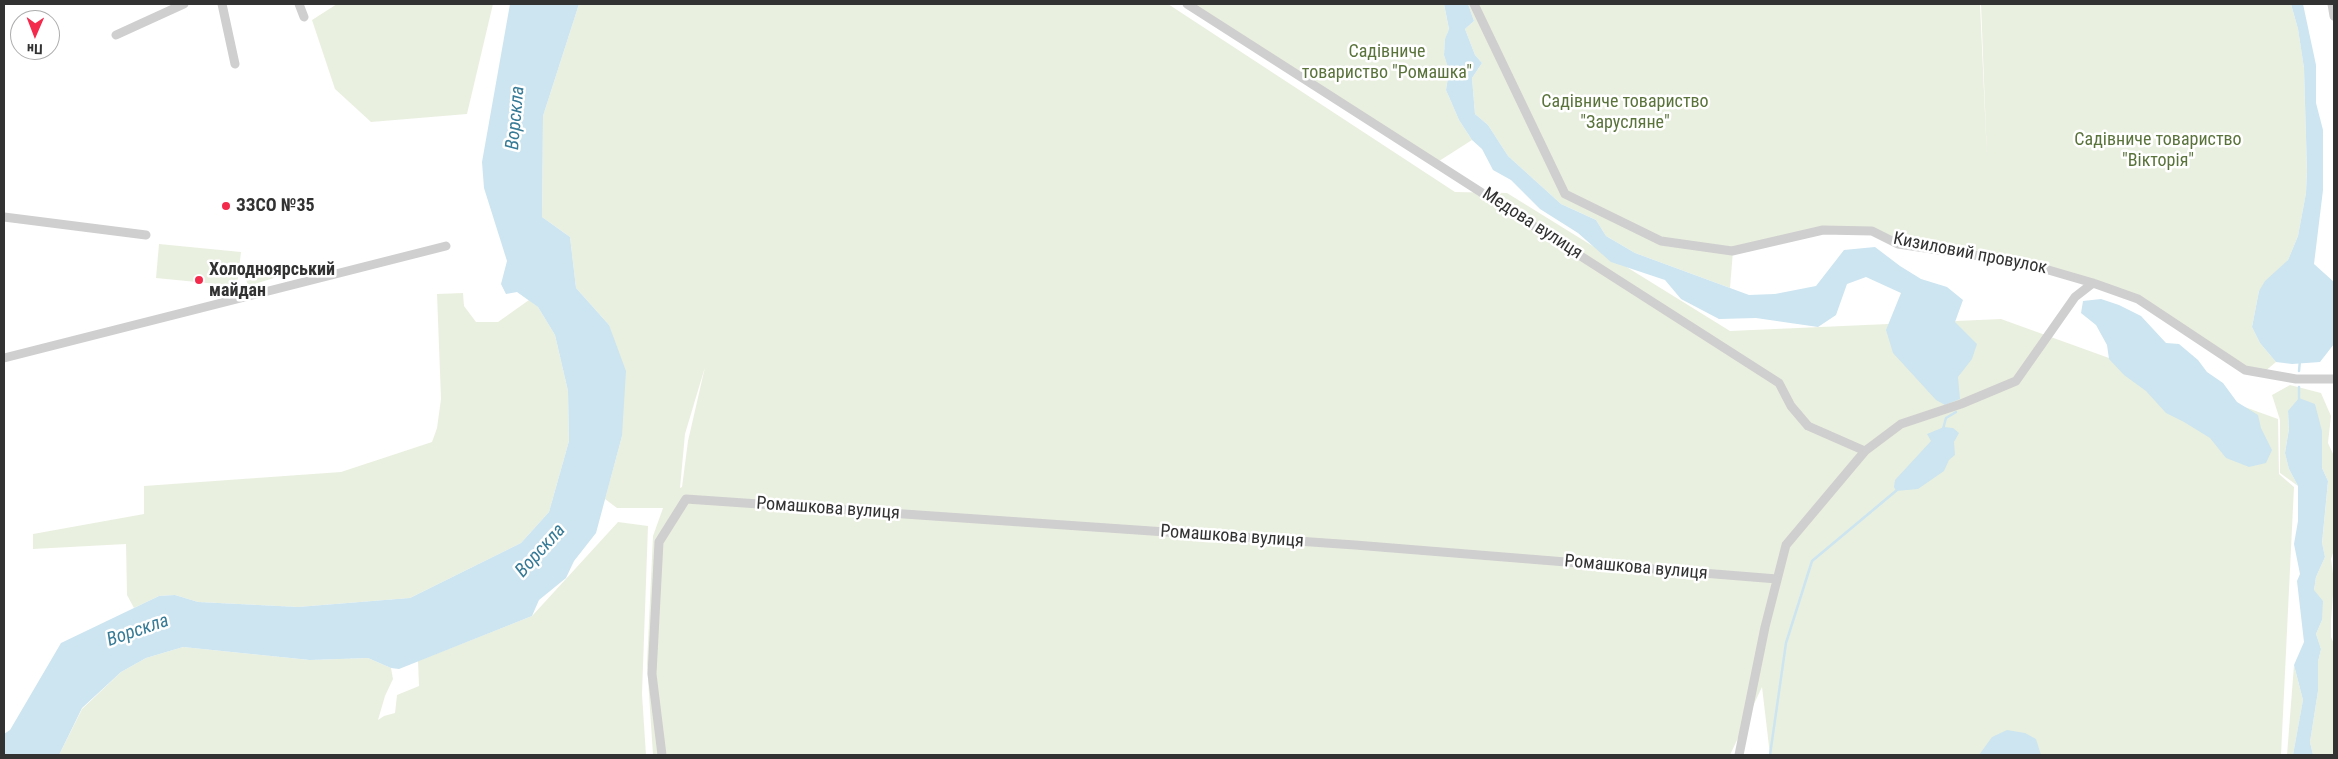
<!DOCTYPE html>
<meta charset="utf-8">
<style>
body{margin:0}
#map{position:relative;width:2338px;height:759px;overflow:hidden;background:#fff;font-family:"Roboto Condensed",sans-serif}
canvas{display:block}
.frame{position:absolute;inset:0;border:5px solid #323232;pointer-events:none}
.north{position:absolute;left:10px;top:10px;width:50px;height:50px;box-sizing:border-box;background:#fff;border:1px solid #adadad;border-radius:50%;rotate:181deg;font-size:14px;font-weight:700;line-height:20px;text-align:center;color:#323232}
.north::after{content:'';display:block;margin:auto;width:18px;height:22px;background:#f42a4c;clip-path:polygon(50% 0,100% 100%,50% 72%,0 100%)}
</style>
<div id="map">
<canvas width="2338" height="759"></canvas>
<div class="frame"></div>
<div class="north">Пн</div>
</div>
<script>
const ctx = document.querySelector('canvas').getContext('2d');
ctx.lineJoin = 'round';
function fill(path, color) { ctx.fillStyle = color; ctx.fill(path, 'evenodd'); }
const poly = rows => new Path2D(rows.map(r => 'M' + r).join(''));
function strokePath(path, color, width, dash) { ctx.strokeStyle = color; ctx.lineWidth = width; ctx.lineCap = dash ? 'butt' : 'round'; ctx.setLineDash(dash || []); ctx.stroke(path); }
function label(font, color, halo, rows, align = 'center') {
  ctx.font = font + ' "Roboto Condensed",sans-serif'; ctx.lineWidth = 5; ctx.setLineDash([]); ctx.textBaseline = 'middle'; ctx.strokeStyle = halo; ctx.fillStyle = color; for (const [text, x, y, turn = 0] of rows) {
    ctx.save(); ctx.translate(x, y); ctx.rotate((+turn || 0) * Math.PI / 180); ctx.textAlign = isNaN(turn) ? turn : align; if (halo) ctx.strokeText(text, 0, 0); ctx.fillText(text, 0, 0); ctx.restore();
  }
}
fill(poly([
 [337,4,493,4,467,114,371,122,335,89,312,20],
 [579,4,1168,4,1455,192,1507,193,1730,331,2001,319,2278,419,2279,474,2294,487,2281,755,1770,755,1762,687,1730,755,653,755,647,664,653,536,663,508,617,508,605,499,622,436,609,325,576,288,570,237,542,217,543,116],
 [705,367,688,441,682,487,680,488,685,434],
 [1187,4,1444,4,1449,29,1445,40,1444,55,1449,71,1446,90,1459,120,1472,140,1436,163],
 [1468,4,1980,4,1987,158,1981,4,2291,4,2298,29,2304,68,2307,171,2306,193,2298,236,2288,260,2259,291,2252,327,2260,343,2276,362,2263,373,2245,370,2138,299,2021,262,1898,244,1872,231,1823,230,1733,251,1730,288,1635,253,1606,236,1596,220,1561,204,1508,156,1488,125,1475,114,1472,78,1482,63,1475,55,1465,29,1474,21],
 [159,244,241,252,237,286,156,278],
 [270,265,274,278,248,286,244,272],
 [463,293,464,306,476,322,498,322,529,300,538,307,555,335,568,391,569,441,549,512,521,543,410,598,298,607,198,602,175,595,159,596,134,608,127,595,126,544,33,549,33,534,144,514,144,486,341,472,432,442,437,428,441,399,437,294],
 [2290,385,2321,393,2331,416,2328,443,2334,456,2334,550,2331,559,2334,581,2331,621,2331,637,2334,644,2334,755,2313,755,2310,742,2318,691,2318,662,2321,649,2316,634,2322,620,2314,590,2316,577,2325,557,2322,544,2328,481,2322,468,2322,431,2288,411,2289,429,2285,453,2289,469,2298,486,2280,473,2280,420,2272,395],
 [618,522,648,526,642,694,646,755,59,755,82,709,121,672,146,658,183,647,310,660,368,658,391,668,393,679,385,696,378,720,384,716,395,713,397,695,419,686,418,661,532,616],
 [2294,665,2303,700,2293,755,2287,755]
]), '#eaf0e0');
fill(poly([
 [510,4,579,4,543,116,542,217,570,237,576,288,609,325,626,371,622,436,596,533,574,561,566,578,539,600,532,616,399,669,391,668,368,658,310,660,183,647,146,658,121,672,82,708,59,755,4,755,4,734,10,730,61,643,159,596,175,595,198,602,298,607,410,598,521,543,549,512,569,441,568,391,555,335,538,307,517,292,506,294,501,284,507,261,484,188,482,162],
 [1444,4,1468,4,1474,21,1465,29,1475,55,1482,63,1472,78,1475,114,1488,125,1508,156,1561,204,1596,220,1606,236,1635,253,1749,295,1775,294,1816,286,1844,250,1875,247,1900,266,1921,279,1947,287,1963,300,1955,322,1977,344,1972,359,1958,377,1960,399,1945,405,1936,400,1893,353,1886,330,1901,293,1866,277,1847,284,1836,315,1818,327,1756,318,1719,319,1681,299,1665,280,1611,262,1578,233,1540,209,1511,180,1493,170,1482,149,1472,140,1459,120,1446,90,1449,71,1444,55,1445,39,1449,29],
 [2291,4,2303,4,2316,65,2316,103,2323,130,2323,190,2314,264,2334,282,2334,344,2320,362,2292,364,2276,362,2260,343,2252,327,2259,291,2265,281,2288,260,2298,236,2306,193,2307,171,2304,68,2298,29],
 [2101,299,2119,305,2141,316,2166,343,2179,344,2198,360,2207,372,2223,383,2237,402,2258,415,2261,428,2272,450,2266,463,2249,467,2226,458,2210,438,2184,422,2166,413,2146,391,2124,375,2109,359,2107,345,2096,325,2081,313,2083,301],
 [2299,398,2315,404,2322,431,2322,468,2328,481,2322,543,2325,557,2316,577,2314,590,2323,601,2322,620,2316,634,2321,649,2318,662,2318,691,2310,742,2313,755,2293,755,2303,700,2294,665,2304,642,2297,581,2300,574,2294,544,2298,521,2298,486,2289,469,2285,453,2289,429,2288,411],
 [1944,427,1953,428,1959,433,1954,442,1955,455,1949,460,1944,471,1918,489,1896,491,1894,487,1895,480,1931,441,1927,434],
 [2007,730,2025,733,2036,739,2041,755,1979,755,1992,737]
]), '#cce5f0');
strokePath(poly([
 [2299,371,2300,360],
 [2299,387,2299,399],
 [1943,429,1946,418,1956,412],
 [1770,755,1786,643,1812,561,1897,490]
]), '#cce5f0', 2.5);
strokePath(poly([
 [222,4,235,64],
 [299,4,304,17],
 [1187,4,1779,383,1791,406,1808,426,1865,451],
 [1474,4,1565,194,1661,241,1732,251,1823,230,1872,231,1898,244,2021,262,2093,283,2138,299,2245,370,2296,379,2334,379],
 [2332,4,2334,16],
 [116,35,184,4],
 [4,217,146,235],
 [4,358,446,246],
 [662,755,652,674,659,542,686,499,1355,545,1777,579],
 [1739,755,1765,627,1786,545,1865,451,1901,424,1961,404,2016,381,2075,297,2093,283]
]), '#cfcfcf', 9);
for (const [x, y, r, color] of [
 [226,206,5,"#f42a4c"],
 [199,280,5,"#f42a4c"]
]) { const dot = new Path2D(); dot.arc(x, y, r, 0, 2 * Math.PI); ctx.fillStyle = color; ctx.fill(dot); strokePath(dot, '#fff', 2); }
label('18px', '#5a733b', '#fff', [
 ["Садівниче",1387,52],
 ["товариство \"Ромашка\"",1387,73],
 ["Садівниче товариство",1625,102],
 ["\"Зарусляне\"",1625,123],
 ["Садівниче товариство",2158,140],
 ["\"Вікторія\"",2158,161]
]);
label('bold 18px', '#323232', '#fff', [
 ["ЗЗСО №35",236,206],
 ["Холодноярський",209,270],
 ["майдан",209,291]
], 'left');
label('18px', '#323232', '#fff', [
 ["Медова вулиця",1532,224,33],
 ["Кизиловий провулок",1970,254,11],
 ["Ромашкова вулиця",828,509,4],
 ["Ромашкова вулиця",1232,537,4],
 ["Ромашкова вулиця",1636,568,5]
]);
label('italic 19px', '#367a96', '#fff', [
 ["Ворскла",516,118,-85],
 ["Ворскла",541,551,-48],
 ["Ворскла",138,631,-19]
]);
</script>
